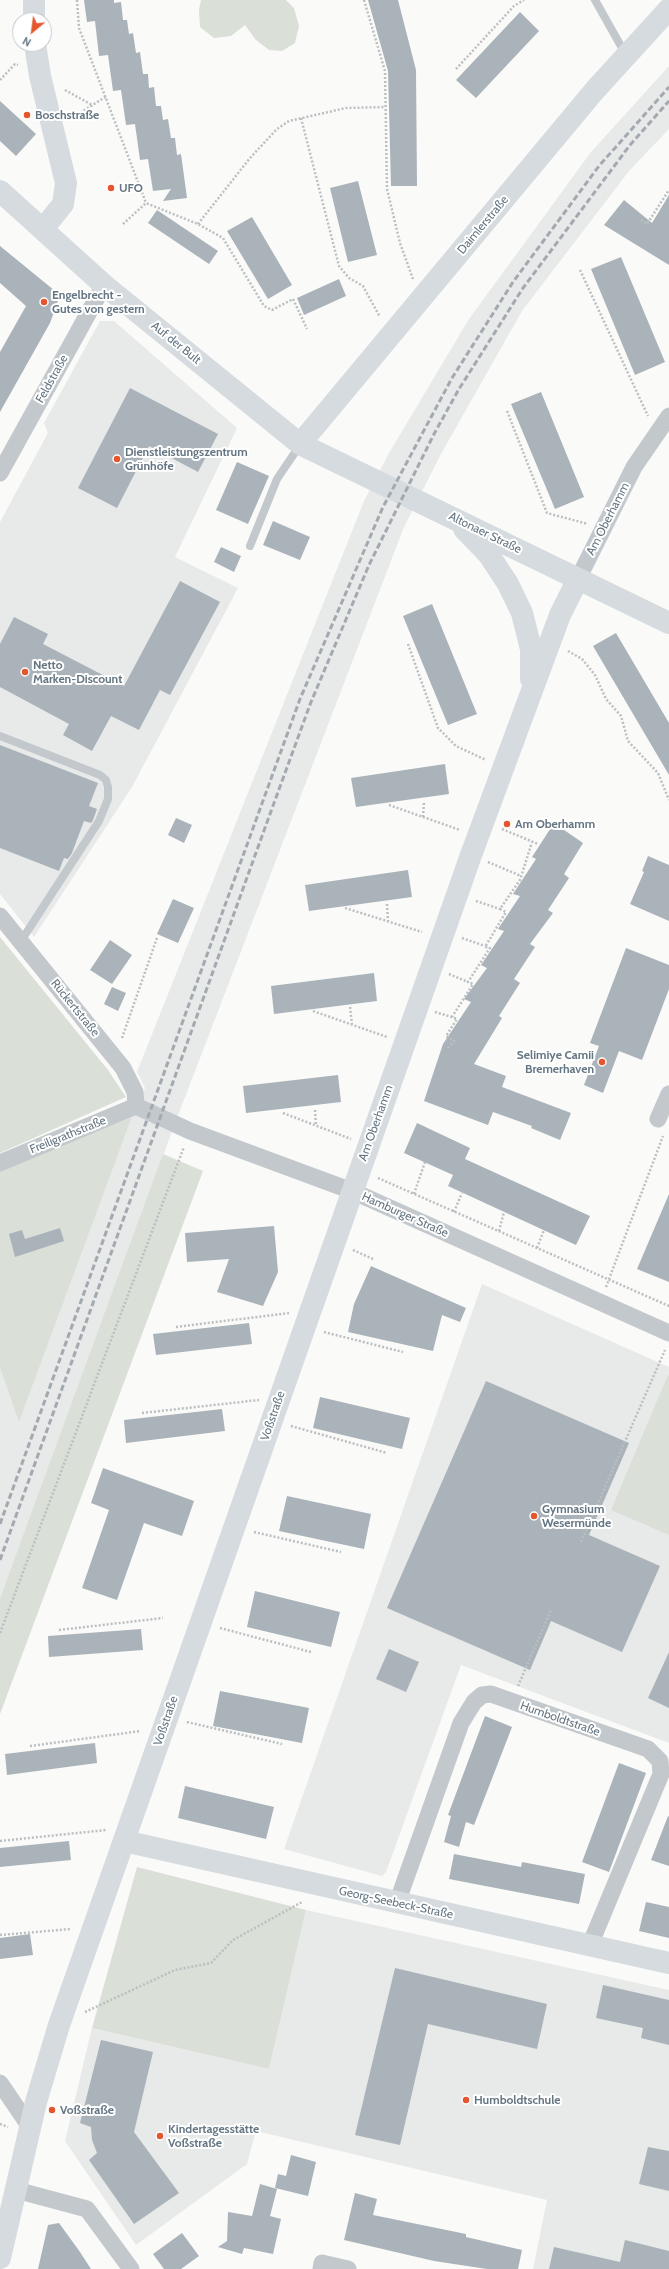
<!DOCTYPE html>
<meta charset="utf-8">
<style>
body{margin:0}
#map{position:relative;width:669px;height:2269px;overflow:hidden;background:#fafaf8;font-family:Cabin,sans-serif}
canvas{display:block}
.north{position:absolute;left:12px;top:12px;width:40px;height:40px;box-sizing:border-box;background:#fff;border:1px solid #c1c8cd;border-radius:50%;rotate:209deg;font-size:11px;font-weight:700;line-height:16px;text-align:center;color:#657683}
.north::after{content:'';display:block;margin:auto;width:14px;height:18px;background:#e4572e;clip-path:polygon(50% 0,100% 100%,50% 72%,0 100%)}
</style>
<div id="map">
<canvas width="669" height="2269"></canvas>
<div class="north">N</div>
</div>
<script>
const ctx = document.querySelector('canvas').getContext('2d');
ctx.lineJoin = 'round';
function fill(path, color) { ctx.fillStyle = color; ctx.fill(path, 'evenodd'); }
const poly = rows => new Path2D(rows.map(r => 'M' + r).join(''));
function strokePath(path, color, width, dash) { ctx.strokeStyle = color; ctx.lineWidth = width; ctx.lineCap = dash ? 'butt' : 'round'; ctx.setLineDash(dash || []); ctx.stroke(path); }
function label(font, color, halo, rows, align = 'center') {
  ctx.font = font + ' Cabin,sans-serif'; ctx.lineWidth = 4; ctx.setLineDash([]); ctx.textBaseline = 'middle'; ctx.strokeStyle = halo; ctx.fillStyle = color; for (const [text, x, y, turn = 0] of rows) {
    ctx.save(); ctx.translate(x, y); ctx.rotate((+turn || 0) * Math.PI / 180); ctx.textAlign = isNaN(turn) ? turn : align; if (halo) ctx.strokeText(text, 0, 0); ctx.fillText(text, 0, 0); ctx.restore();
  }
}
fill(poly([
 [669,66,669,129,629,171,522,311,441,454,404,527,177,1118,0,1598,0,1368,19,1421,132,1117,139,1105,145,1088,137,1072,364,501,389,453,469,319,591,152],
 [100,321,114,321,237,428,175,557,238,588,132,787,34,937,0,894,0,522,48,433,44,423],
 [482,1284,669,1367,669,1743,461,1665,386,1872,382,1876,284,1849],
 [306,1910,669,1990,669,2269,533,2269,547,2200,256,2131,247,2164,136,2245,65,2141,92,2028,269,2069]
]), '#e8e9e9');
fill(poly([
 [201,0,286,0,294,8,299,26,295,43,282,51,269,50,256,40,245,25,231,36,214,38,200,27,199,10],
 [0,937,108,1070,126,1097,0,1153],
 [132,1117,19,1422,0,1368,0,1170],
 [163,1154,203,1171,0,1714,0,1598],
 [668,1375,669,1376,669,1535,611,1510],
 [137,1867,306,1910,269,2069,92,2028]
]), '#dadfd7');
fill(poly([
 [84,0,114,0,114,3,121,2,123,20,127,20,129,34,133,33,136,53,140,52,143,74,148,74,149,88,154,87,156,106,161,106,163,120,168,119,171,138,175,138,177,155,181,154,187,198,163,201,171,189,153,191,148,159,140,160,135,124,126,125,121,90,113,91,108,55,99,56,95,21,87,22],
 [368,0,398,0,416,70,417,186,391,186,388,71],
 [520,12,539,31,476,98,456,80],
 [0,101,36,134,16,156,0,141],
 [358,181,377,255,348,262,330,188],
 [669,195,669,265,604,225,624,200,652,223],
 [157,210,218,251,209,264,148,223],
 [252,217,292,285,268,299,227,231],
 [0,246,60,295,50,323,0,412,0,352,26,306,0,283],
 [621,257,665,362,635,375,591,269],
 [339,279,346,296,304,315,297,298],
 [130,388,218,434,198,472,149,446,117,508,78,488],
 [541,392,584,497,555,509,511,404],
 [237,462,269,476,248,524,216,510],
 [273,521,310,537,300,560,263,545],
 [221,547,241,556,234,572,214,562],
 [180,581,220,602,170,695,160,690,139,730,111,716,92,751,63,735,69,724,0,687,0,644,14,617,48,634,43,644,124,686],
 [432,604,477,714,448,725,403,616],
 [616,633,669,723,669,775,593,646],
 [0,745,98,783,89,806,97,809,93,820,91,823,84,821,72,853,68,859,64,858,59,871,0,848],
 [445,764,449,794,356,807,351,778],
 [176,818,192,825,184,843,168,835],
 [554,823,583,843,564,874,569,878,548,910,553,913,530,944,535,947,514,979,520,983,499,1016,502,1018,474,1064,506,1076,502,1087,571,1113,560,1140,531,1128,532,1126,493,1112,488,1125,424,1101,443,1044,471,1002,464,999,487,968,481,965,504,931,498,929,520,896,513,894,536,859,532,857],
 [648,856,669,865,669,921,630,904,644,872,642,871],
 [408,870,412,897,309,911,305,885],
 [173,899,194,908,178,943,157,934],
 [110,940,132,955,112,984,90,970],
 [626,948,669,965,669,989,642,1060,619,1051,603,1093,584,1085,599,1046,590,1043],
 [374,973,377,1001,274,1014,271,986],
 [112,987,126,993,118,1011,104,1004],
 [338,1075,341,1102,246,1113,243,1086],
 [417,1123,470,1148,465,1159,590,1216,576,1245,448,1186,453,1175,404,1153],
 [669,1194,669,1282,637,1269],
 [274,1226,278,1272,263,1306,217,1292,229,1259,187,1262,185,1233],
 [60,1228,64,1241,15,1257,9,1234,22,1230,25,1239],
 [371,1266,466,1308,460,1322,442,1315,433,1351,348,1332,354,1304],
 [249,1323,252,1344,156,1355,153,1334],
 [486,1381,629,1443,589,1535,660,1566,622,1652,551,1621,530,1670,387,1608],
 [320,1397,410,1418,402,1449,313,1428],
 [222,1409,225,1431,126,1443,124,1420],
 [103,1468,194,1501,182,1536,144,1523,117,1600,82,1588,109,1510,91,1503],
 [287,1496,371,1514,364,1549,279,1531],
 [255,1591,340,1612,331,1647,247,1627],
 [141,1629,143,1650,49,1657,48,1636],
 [389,1649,419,1662,406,1692,376,1679],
 [669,1652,669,1708,648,1698],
 [220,1691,309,1708,302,1743,213,1726],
 [485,1716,512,1727,474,1825,466,1822,459,1847,444,1842,451,1816,448,1815],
 [95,1743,97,1763,7,1775,5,1754],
 [619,1763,646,1773,609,1872,582,1862],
 [185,1786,274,1807,266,1839,178,1818],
 [668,1816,669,1817,669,1866,651,1860],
 [69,1841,71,1860,0,1867,0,1848],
 [454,1854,521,1867,522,1862,585,1874,579,1904,449,1879],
 [646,1902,669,1907,669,1938,639,1931],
 [30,1934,33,1955,0,1959,0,1938],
 [395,1968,547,2004,537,2049,428,2024,400,2145,355,2135],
 [603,1985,669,2000,669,2045,641,2038,643,2028,596,2018],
 [101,2040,153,2052,134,2132,179,2193,134,2224,89,2160,97,2153,92,2140,91,2127,80,2123],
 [648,2147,669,2151,669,2191,639,2184],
 [291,2155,316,2162,308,2196,275,2188,278,2174,286,2176],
 [260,2184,277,2189,270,2216,281,2219,273,2254,244,2248,242,2254,218,2247,227,2241,228,2212,252,2216],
 [355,2193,377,2199,373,2215,466,2234,466,2237,522,2250,518,2269,487,2269,434,2261,344,2240],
 [59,2223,80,2252,91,2269,38,2269,48,2225],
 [182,2233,199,2256,181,2269,164,2269,153,2254],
 [625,2240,669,2251,669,2269,549,2269,554,2247,620,2262]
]), '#aab3b9');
strokePath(poly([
 [77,0,79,28,146,203],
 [364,0,385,71,387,189,400,243,413,279],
 [456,69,514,6,524,0],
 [0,80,15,64,18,65],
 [65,90,92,105],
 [301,118,339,266,349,278,363,286,380,317],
 [70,119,107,96],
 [641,220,647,224,669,190],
 [123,224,146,203,198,224,223,238,264,306,272,310,293,299,307,329],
 [198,224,250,158,277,129,289,121,346,108,385,107],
 [580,270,648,416],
 [507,411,547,513,588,524],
 [408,644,438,728,456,746,486,760],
 [568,651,582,659,595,675,606,699,621,716,628,741,658,773,669,800],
 [389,805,460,830],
 [423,817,424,802],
 [502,829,538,844],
 [488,862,521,876],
 [476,901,500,909],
 [387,904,388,921],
 [345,908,422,932],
 [462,938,485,946],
 [449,974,468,982],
 [350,1007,352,1025],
 [313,1011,387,1037],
 [435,1012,452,1017],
 [122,1038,157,938],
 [448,1048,454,1041,446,1036,457,1019,452,1017,473,984,468,982,490,948,485,947,506,912,500,909,520,880,532,842],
 [315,1110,316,1126],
 [283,1113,351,1139],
 [378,1178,669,1306],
 [414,1194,425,1162],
 [454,1212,462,1193],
 [499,1231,504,1212],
 [537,1248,544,1230],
 [353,1250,373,1259],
 [606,1287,663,1136],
 [176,1327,289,1313],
 [324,1332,403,1352],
 [142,1413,259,1400],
 [291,1426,387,1453],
 [254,1532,341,1552],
 [581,1542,665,1350],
 [220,1628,311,1652],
 [59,1630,163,1618],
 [0,1633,184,1147],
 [518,1686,551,1610],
 [187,1722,282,1744],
 [30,1746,141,1731],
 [0,1841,106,1830],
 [0,1935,71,1929],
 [85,2012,175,1970,211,1963,233,1940,302,1902],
 [0,2124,8,2127]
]), '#bbbfc2', 2.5, [2, 2]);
strokePath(poly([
 [595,0,626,55],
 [250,546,277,479,300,445],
 [0,736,100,775,106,780,108,787,108,799,99,821,21,941]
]), '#c3c8cc', 8);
strokePath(poly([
 [0,473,104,285],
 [578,579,634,467,669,416],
 [0,916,123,1068,135,1092,136,1106],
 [136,1106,190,1131,352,1191,669,1333],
 [658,1119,669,1094],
 [0,1163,136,1106],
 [397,1903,461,1723,474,1702,482,1695,491,1694,648,1749,660,1761,661,1774,590,1945],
 [0,2083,30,2127],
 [16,2190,87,2209,131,2269],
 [321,2269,322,2263,348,2269]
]), '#c3c8cc', 17);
strokePath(poly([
 [34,0,34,20],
 [35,44,40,76,66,183,63,204,43,229],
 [0,191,104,285,300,444,669,623],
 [300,444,595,90,669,9],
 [464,529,489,555,508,584,522,613,531,649,531,679],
 [124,1841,669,1963],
 [0,2258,36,2102,59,2025,471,855,560,615,578,579]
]), '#d6dbdf', 22);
strokePath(poly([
 [0,1524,300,699,383,507,452,378,513,282,599,166,669,87],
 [0,1560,274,803,311,702,369,565,434,434,459,389,523,288,630,145,669,101]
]), '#a2aab0', 3, [6, 3]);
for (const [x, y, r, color] of [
 [27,115,4,"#e4572e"],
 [111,188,4,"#e4572e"],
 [44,302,4,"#e4572e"],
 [117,459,4,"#e4572e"],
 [25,672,4,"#e4572e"],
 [507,824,4,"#e4572e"],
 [602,1062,4,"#e4572e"],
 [534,1516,4,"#e4572e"],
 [466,2100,4,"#e4572e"],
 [52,2110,4,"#e4572e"],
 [160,2136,4,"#e4572e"]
]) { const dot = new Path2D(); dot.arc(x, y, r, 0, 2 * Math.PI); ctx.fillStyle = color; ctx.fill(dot); strokePath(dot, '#fff', 1.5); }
label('bold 12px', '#657683', '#fff', [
 ["Boschstraße",35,115],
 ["UFO",119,188],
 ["Engelbrecht -",52,295],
 ["Gutes von gestern",52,309],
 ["Dienstleistungszentrum",125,452],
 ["Grünhöfe",125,466],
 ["Netto",33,665],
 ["Marken-Discount",33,679],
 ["Am Oberhamm",515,824],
 ["Selimiye Camii",594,1055,"right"],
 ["Bremerhaven",594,1069,"right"],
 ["Gymnasium",542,1509],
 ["Wesermünde",542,1523],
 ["Humboldtschule",474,2100],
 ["Voßstraße",60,2110],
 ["Kindertagesstätte",168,2129],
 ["Voßstraße",168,2143]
], 'left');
label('12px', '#657683', '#fff', [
 ["Daimlerstraße",483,225,-50],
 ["Auf der Bult",176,343,39],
 ["Feldstraße",52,379,-61],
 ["Am Oberhamm",608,519,-63],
 ["Altonaer Straße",485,533,26],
 ["Rückertstraße",75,1008,51],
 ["Am Oberhamm",376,1123,-70],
 ["Freiligrathstraße",68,1135,-22],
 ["Hamburger Straße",405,1215,24],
 ["Voßstraße",273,1416,-71],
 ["Humboldtstraße",560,1719,19],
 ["Voßstraße",166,1721,-71],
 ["Georg-Seebeck-Straße",396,1903,12]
]);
</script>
